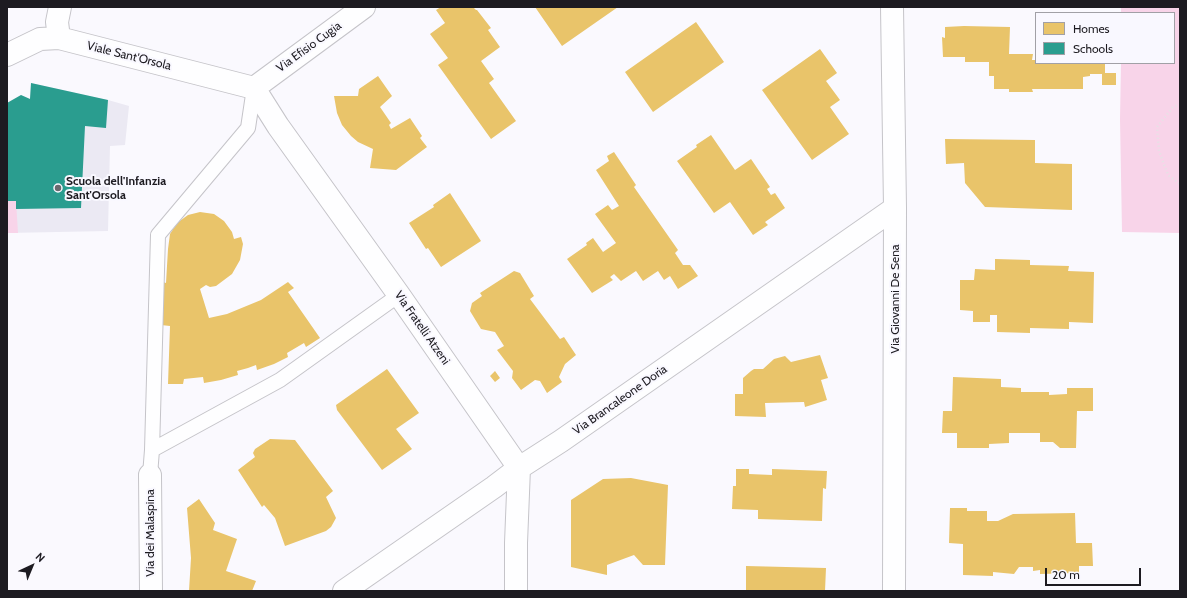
<!DOCTYPE html>
<style>
body{margin:0}
#map{position:relative;width:1187px;height:598px;overflow:hidden;background:#faf9fe;font-family:Cabin,sans-serif}
canvas{display:block}
.frame{position:absolute;inset:0;border:8px solid #1d1b21;pointer-events:none}
.legend{position:absolute;left:1035px;top:12px;width:140px;height:52px;box-sizing:border-box;background:#f9f8ff;border:1px solid #a1a0a6;margin:0;padding:5px 7px;list-style:none;font-size:12px;color:#1d1b21}
.legend li{display:flex;align-items:center;gap:8px;height:20px}
.legend b{width:20px;border:1px solid #a1a0a6}
.north{position:absolute;left:12px;top:546px;width:40px;height:40px;-webkit-text-stroke:3px #f9f8ff;paint-order:stroke;rotate:44deg;font-size:11px;font-weight:700;line-height:16px;text-align:center;color:#1d1b21}
.north::after{content:'';display:block;margin:auto;width:14px;height:18px;background:#1d1b21;clip-path:polygon(50% 0,100% 100%,50% 72%,0 100%)}
.scale{position:absolute;left:1045px;top:568px;width:96px;height:18px;box-sizing:border-box;border:2px solid #1d1b21;border-top:0;padding-left:5px;font-size:12px;line-height:14px;white-space:nowrap;color:#1d1b21;-webkit-text-stroke:3px #f9f8ff;paint-order:stroke}
</style>
<div id="map">
<canvas width="1187" height="598"></canvas>
<div class="frame"></div>
<ul class="legend">
<li><b style="height:11px;background:#e9c46a"></b>Homes</li>
<li><b style="height:11px;background:#2a9d8f"></b>Schools</li>
</ul>
<div class="north">N</div>
<div class="scale">20 m</div>
</div>
<script>
const ctx = document.querySelector('canvas').getContext('2d');
ctx.lineJoin = 'round';
function fill(path, color) { ctx.fillStyle = color; ctx.fill(path, 'evenodd'); }
const poly = rows => new Path2D(rows.map(r => 'M' + r).join(''));
function strokePath(path, color, width, dash) { ctx.strokeStyle = color; ctx.lineWidth = width; ctx.lineCap = dash ? 'butt' : 'round'; ctx.setLineDash(dash || []); ctx.stroke(path); }
function label(font, color, halo, rows, align = 'center') {
  ctx.font = font + ' Cabin,sans-serif'; ctx.lineWidth = 4; ctx.setLineDash([]); ctx.textBaseline = 'middle'; ctx.strokeStyle = halo; ctx.fillStyle = color; for (const [text, x, y, turn = 0] of rows) {
    ctx.save(); ctx.translate(x, y); ctx.rotate((+turn || 0) * Math.PI / 180); ctx.textAlign = isNaN(turn) ? turn : align; if (halo) ctx.strokeText(text, 0, 0); ctx.fillText(text, 0, 0); ctx.restore();
  }
}
fill(poly([
 [31,83,108,100,129,106,125,145,110,146,108,231,7,233,7,103,21,95,30,99]
]), '#ebe9f3');
fill(poly([
 [1121,7,1180,7,1180,233,1122,232,1120,119,1121,63,1174,63,1174,13,1121,13],
 [7,201,16,201,18,233,7,233]
]), '#f8d4e9');
fill(poly([
 [441,7,473,7,476,10,477,10,491,28,488,30,500,47,481,61,494,79,489,83,516,121,491,139,438,65,448,58,430,34,445,23,436,10],
 [535,7,618,7,562,46],
 [696,22,724,62,653,112,625,72],
 [964,26,1010,27,1009,54,1033,54,1032,60,1036,60,1036,63,1105,63,1105,73,1116,73,1116,85,1102,85,1102,74,1090,74,1090,76,1083,77,1083,89,1032,89,1033,92,1009,92,1009,89,994,89,994,76,989,76,989,62,965,62,965,57,943,57,942,37,945,38,945,27],
 [820,49,837,73,826,81,840,100,830,107,849,134,812,160,762,90],
 [378,76,392,96,380,107,391,123,389,125,391,129,410,118,422,136,420,138,427,147,396,170,370,168,373,149,358,142,351,136,342,125,337,113,334,96,358,96,359,89],
 [711,135,735,170,751,159,770,187,767,189,771,195,775,193,785,208,765,222,768,225,753,235,730,202,714,213,677,161,697,147,696,145],
 [945,139,1035,140,1035,163,1072,164,1072,210,985,207,965,183,964,163,946,164],
 [614,152,636,185,634,187,678,250,675,253,683,265,690,265,698,276,678,289,670,276,664,280,658,271,643,281,636,271,621,281,614,274,610,277,613,280,592,293,567,259,587,245,586,243,593,238,603,252,616,243,595,214,608,205,612,210,619,206,596,170,609,161,607,156],
 [450,193,481,241,441,267,428,248,426,249,409,223,434,207,433,205],
 [200,212,214,214,224,221,232,232,234,239,241,237,243,244,240,260,232,274,216,286,210,287,206,285,200,289,209,318,227,314,261,300,288,282,294,288,288,292,320,338,306,347,304,343,287,353,288,357,274,364,257,370,256,365,248,368,237,371,238,375,221,380,204,383,203,377,184,379,183,384,168,384,170,326,161,325,163,282,166,283,168,249,170,234,177,223,188,215],
 [995,259,1030,260,1030,265,1069,266,1068,271,1094,272,1093,323,1069,322,1069,329,1030,328,1030,333,997,332,997,315,990,315,990,322,973,322,973,311,960,310,960,280,974,280,975,269,995,270],
 [514,271,520,273,534,296,530,299,560,339,564,337,576,355,565,364,559,377,562,382,547,393,540,381,535,380,521,390,512,378,513,371,497,350,504,346,495,332,481,329,470,311,472,303,482,296,480,293],
 [820,355,828,378,821,380,827,400,805,407,804,402,765,403,766,417,735,416,735,394,743,394,743,378,751,371,754,369,763,369,774,359,785,356,791,362],
 [387,369,419,413,396,429,412,449,382,470,337,410,336,405],
 [495,371,500,378,495,382,490,376],
 [953,377,1001,379,1001,387,1021,388,1021,392,1049,392,1049,395,1067,394,1067,388,1093,388,1093,411,1077,411,1076,448,1060,448,1053,442,1040,442,1040,433,1009,433,1009,443,989,444,989,448,957,448,957,433,942,433,943,411,952,411],
 [270,439,295,440,333,491,326,497,336,518,331,527,326,531,285,546,275,518,264,505,262,507,238,470,255,457,253,453,255,449],
 [736,469,749,469,749,474,772,475,772,469,827,471,826,489,823,488,822,521,758,519,758,510,732,509,733,486,736,486],
 [631,478,668,485,665,565,643,565,634,555,607,565,607,575,571,567,571,500,603,479],
 [199,499,215,523,213,530,237,539,226,571,256,581,252,591,189,591,191,558,187,508],
 [950,508,967,508,967,511,987,511,987,521,998,521,1013,514,1075,513,1076,543,1092,543,1093,566,1079,566,1079,573,1040,574,1040,570,1033,571,1033,567,1019,567,1014,574,993,572,993,576,963,575,963,544,949,543],
 [746,566,826,568,825,591,746,591]
]), '#e9c46a');
fill(poly([
 [31,83,108,100,106,128,85,126,81,208,16,209,16,201,7,201,7,103,21,95,30,99]
]), '#2a9d8f');
const lane = poly([
 [152,450,280,380,399,295],
 [150,475,152,450,158,235,248,128,254,88]
]);
const street = poly([
 [892,7,895,208,894,591],
 [59,38,57,22,60,7],
 [7,55,40,39,59,38,254,88],
 [254,88,278,126,399,295,519,468,516,543,516,591],
 [254,88,364,7],
 [150,475,151,591],
 [344,591,494,487,519,468,561,441,895,208]
]);
strokePath(lane, '#c5c4c9', 16);
strokePath(street, '#c5c4c9', 24);
strokePath(poly([
 [1180,104,1173,107,1157,127,1159,151,1168,175,1180,184]
]), '#e4e4e5', 2.5, [1, 3]);
strokePath(lane, '#fefeff', 14);
strokePath(street, '#fefeff', 22);
for (const [x, y, r, color] of [
 [58,188,4,"#6a696e"]
]) { const dot = new Path2D(); dot.arc(x, y, r, 0, 2 * Math.PI); ctx.fillStyle = color; ctx.fill(dot); strokePath(dot, '#f9f8ff', 1.5); }
label('12px', '#1d1b21', '#f9f8ff', [
 ["Via Efisio Cugia",309,47,-36],
 ["Viale Sant'Orsola",129,56,14],
 ["Via Giovanni De Sena",895,299,-90],
 ["Via Fratelli Atzeni",422,328,55],
 ["Via Brancaleone Doria",620,400,-35],
 ["Via dei Malaspina",150,533,-90]
]);
label('bold 12px', '#1d1b21', '#f9f8ff', [
 ["Scuola dell'Infanzia",66,181],
 ["Sant'Orsola",66,195]
], 'left');
</script>
